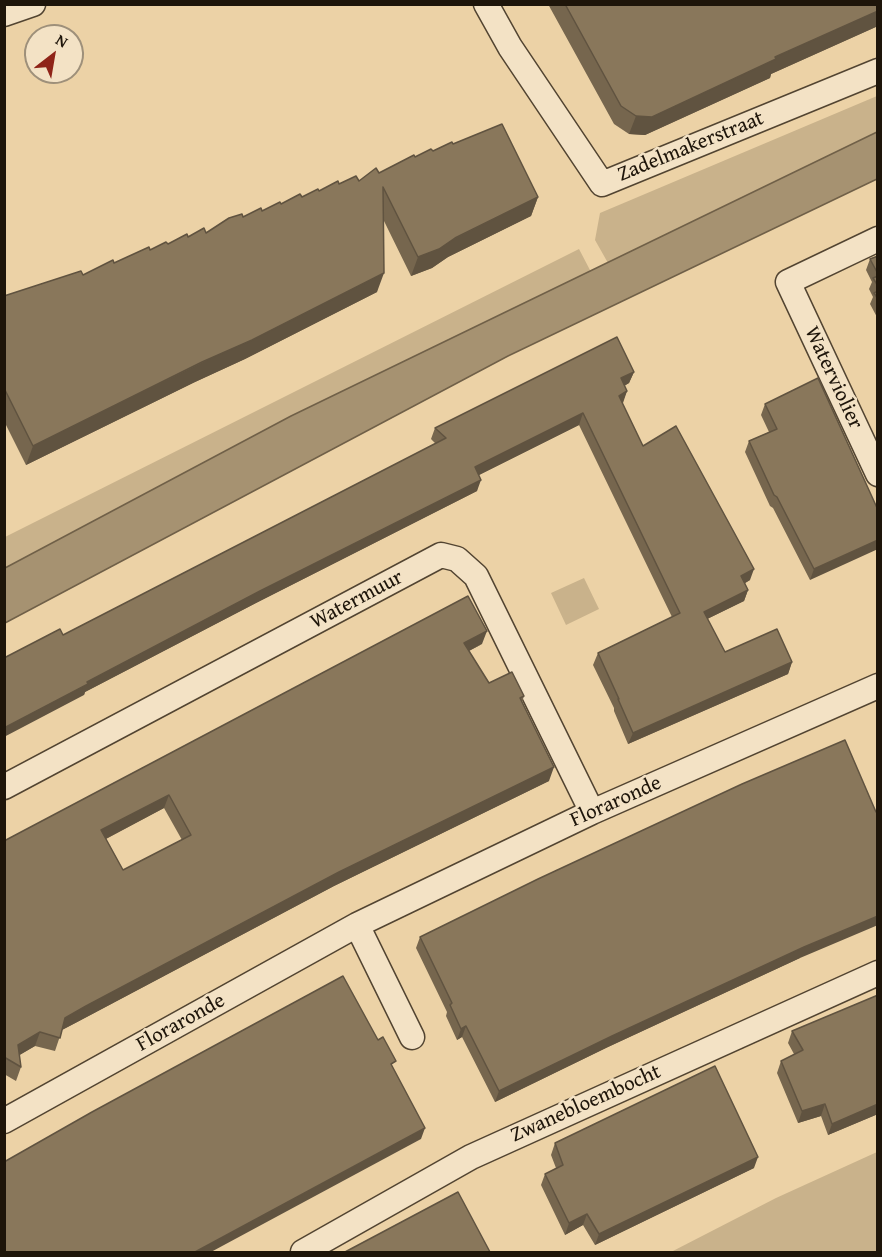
<!DOCTYPE html>
<style>
body{margin:0}
#map{position:relative;width:882px;height:1257px;overflow:hidden;background:#ecd2a6;font-family:"Gentium Book Plus",serif}
canvas{display:block}
.frame{position:absolute;inset:0;border:6px solid #1e150a;pointer-events:none}
.north{position:absolute;left:24px;top:24px;width:60px;height:60px;box-sizing:border-box;background:#f3e2c5;border:2px solid #9e907a;border-radius:50%;rotate:31deg;font-size:16px;font-weight:700;line-height:24px;text-align:center;color:#1e150a}
.north::after{content:'';display:block;margin:auto;width:21px;height:27px;background:#8f2418;clip-path:polygon(50% 0,100% 100%,50% 72%,0 100%)}
</style>
<div id="map">
<canvas width="882" height="1257"></canvas>
<div class="frame"></div>
<div class="north">N</div>
</div>
<script>
const ctx = document.querySelector('canvas').getContext('2d');
ctx.lineJoin = 'round';
function fill(path, color) { ctx.fillStyle = color; ctx.fill(path, 'evenodd'); }
const poly = rows => new Path2D(rows.map(r => 'M' + r).join(''));
function strokePath(path, color, width, dash) { ctx.strokeStyle = color; ctx.lineWidth = width; ctx.lineCap = dash ? 'butt' : 'round'; ctx.setLineDash(dash || []); ctx.stroke(path); }
function label(font, color, halo, rows, align = 'center') {
  ctx.font = font + ' "Gentium Book Plus",serif'; ctx.lineWidth = 5; ctx.setLineDash([]); ctx.textBaseline = 'middle'; ctx.strokeStyle = halo; ctx.fillStyle = color; for (const [text, x, y, turn = 0] of rows) {
    ctx.save(); ctx.translate(x, y); ctx.rotate((+turn || 0) * Math.PI / 180); ctx.textAlign = isNaN(turn) ? turn : align; if (halo) ctx.strokeText(text, 0, 0); ctx.fillText(text, 0, 0); ctx.restore();
  }
}
fill(poly([
 [877,96,877,132,608,263,595,240,600,213],
 [579,249,591,272,291,416,5,568,5,537],
 [584,578,599,609,566,625,551,593],
 [877,1152,877,1252,671,1252,776,1198]
]), '#c9b28b');
const water = poly([
 [877,132,877,179,508,356,5,623,5,568,291,416,877,132]
]);
fill(water, '#a69271');
strokePath(water, '#706048', 1.5);
const minor = poly([
 [486,4,510,47,602,184,878,71],
 [4,14,33,4],
 [878,239,788,282,878,474],
 [4,787,441,555,457,559,476,576,592,812],
 [357,925,412,1037],
 [4,1121,357,925,592,812,878,686],
 [303,1252,471,1157,878,973]
]);
strokePath(minor, '#524431', 27);
strokePath(minor, '#f3e2c5', 24);
fill(poly([
 [548,4,878,4,878,26,771,74,770,78,645,135,629,134,614,124],
 [453,144,538,197,531,216,448,257,432,268,411,276,384,221,377,292,245,359,195,382,26,465,4,421,4,296,83,275,114,263,188,237,206,233,243,217,339,184,359,181,379,173,415,157],
 [878,256,878,319,870,304,873,297,869,289,872,282,866,270,870,259],
 [634,372,629,383,624,386,627,391,622,403,643,446,750,580,745,583,748,590,744,601,707,619,725,652,792,662,788,674,628,744,614,711,614,708,593,665,598,653,672,617,579,425,479,475,477,491,256,603,85,692,84,695,63,635,436,444,431,439,435,428],
 [765,404,878,510,810,580,773,508,770,506,745,452,749,441,769,432,761,415],
 [482,644,469,651,489,683,524,696,522,702,549,781,334,886,81,1020,62,1030,55,1051,35,1046,19,1055,21,1067,16,1081,4,1074,4,841],
 [164,808,182,840,123,870,106,839],
 [420,937,800,958,608,1047,495,1102,462,1037,457,1040,446,1016,447,1012,416,948],
 [792,1031,878,1114,828,1135,821,1116,798,1123,777,1073,781,1061,794,1054,788,1043],
 [555,1143,754,1168,595,1245,583,1225,565,1235,541,1185,545,1174,556,1168,551,1155]
]), '#76664e');
fill(poly([
 [878,11,878,26,771,74,770,78,645,135,629,134,636,116,775,57],
 [538,197,531,216,448,257,432,268,411,276,418,257],
 [384,273,377,292,245,359,195,382,26,465,33,446],
 [634,372,629,383,617,390,621,378],
 [627,391,623,403,615,407,619,396],
 [583,413,579,425,471,479,475,467],
 [481,480,477,491,256,603,85,692,84,695,4,737,4,728,87,682,260,591],
 [878,540,878,549,810,580,814,569],
 [754,569,750,580,737,588,741,576],
 [748,590,744,601,699,623,704,612],
 [487,631,482,644,459,656,464,643],
 [792,662,788,674,628,744,633,733],
 [554,767,549,781,334,886,81,1020,60,1031,65,1018,86,1006,339,872],
 [169,795,164,808,96,844,101,830],
 [878,916,878,925,800,958,608,1047,495,1102,499,1091,612,1036,804,947],
 [466,1026,462,1037,457,1040,461,1029],
 [40,1032,35,1046,13,1059,18,1045],
 [825,1104,821,1116,798,1123,802,1111],
 [878,1104,878,1114,828,1135,832,1124],
 [425,1128,421,1139,211,1252,195,1252],
 [758,1157,754,1168,595,1245,599,1234],
 [587,1214,583,1225,565,1235,569,1223]
]), '#605340');
const building = poly([
 [565,4,878,4,878,11,775,57,776,59,652,117,636,116,621,106,565,4],
 [502,124,538,197,455,238,439,249,418,257,383,187,384,273,252,340,202,362,33,446,4,388,4,296,81,271,83,275,113,260,114,263,149,247,150,250,166,242,168,244,187,234,188,237,204,228,206,233,229,218,242,214,243,217,261,208,262,211,280,202,281,204,300,194,302,197,318,189,319,191,338,181,339,184,356,176,359,181,376,168,379,173,414,155,415,157,431,149,433,151,452,142,453,144,502,124],
 [878,256,878,274,870,259,878,256],
 [878,276,878,286,873,278,878,276],
 [878,291,878,299,874,293,878,291],
 [617,337,634,372,621,378,627,391,619,396,643,446,676,426,754,569,741,576,748,590,704,612,725,652,777,629,792,662,633,733,618,699,619,699,598,653,680,613,583,413,475,467,481,480,260,591,87,682,88,684,4,728,4,658,60,629,63,635,446,438,435,428,617,337],
 [818,378,878,510,878,540,814,569,777,497,774,495,749,441,777,429,765,404,818,378],
 [468,596,487,631,464,643,489,683,512,672,524,696,520,698,554,767,339,872,86,1006,65,1018,60,1038,40,1032,18,1045,21,1067,4,1057,4,841,468,596],
 [169,795,191,835,123,870,101,830,169,795],
 [845,740,876,812,878,811,878,916,804,947,612,1036,499,1091,466,1026,461,1029,450,1005,452,1003,420,937,538,879,742,784,845,740],
 [343,976,378,1040,383,1037,396,1061,391,1064,425,1128,195,1252,4,1252,4,1162,92,1112,343,976],
 [878,995,878,1104,832,1124,825,1104,802,1111,781,1061,803,1050,792,1031,878,995],
 [715,1066,758,1157,599,1234,587,1214,569,1223,545,1174,563,1165,555,1143,715,1066],
 [458,1192,490,1252,345,1252,458,1192]
]);
fill(building, '#89775b');
strokePath(building, '#605340', 1.5);
label('21px', '#1e150a', '#f3e2c5', [
 ["Zadelmakerstraat",691,147,-22],
 ["Waterviolier",833,378,65],
 ["Watermuur",357,600,-28],
 ["Floraronde",616,802,-24],
 ["Floraronde",181,1023,-29],
 ["Zwanebloembocht",586,1104,-24]
]);
</script>
